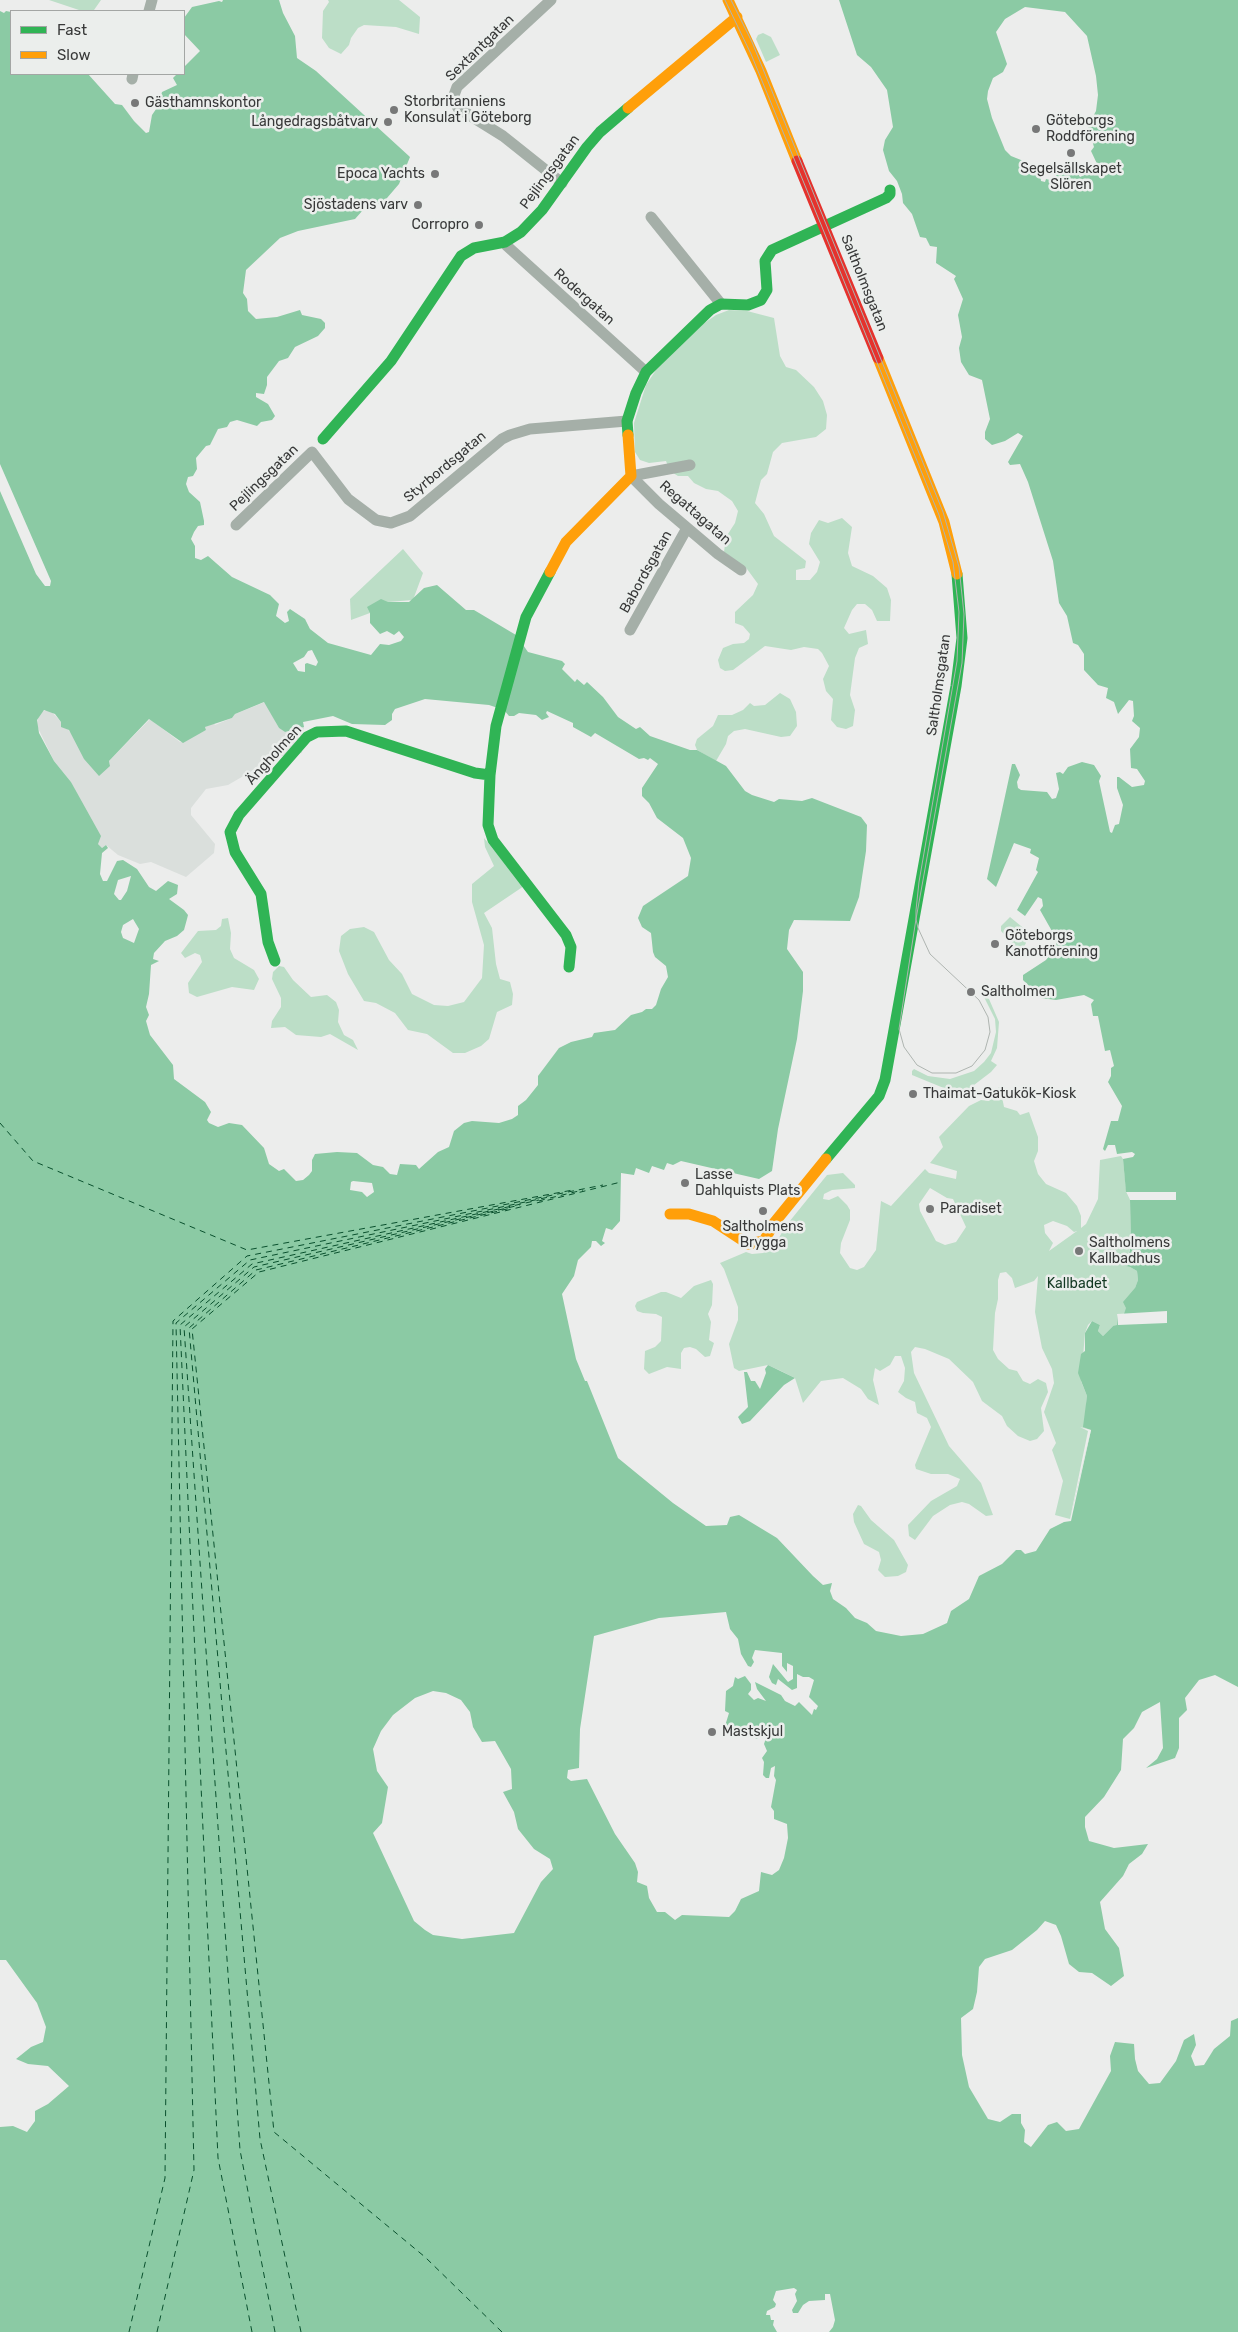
<!DOCTYPE html>
<meta charset="utf-8">
<style>
body{margin:0}
#map{position:relative;width:1238px;height:2332px;overflow:hidden;background:#ecedec;font-family:Rubik,sans-serif}
canvas{display:block}
.legend{position:absolute;left:10px;top:10px;width:175px;height:65px;box-sizing:border-box;background:#ebeeec;border:1px solid #a3a6a4;margin:0;padding:6px 9px;list-style:none;font-size:15px;color:#383939}
.legend li{display:flex;align-items:center;gap:10px;height:25px}
.legend b{width:25px;border:1px solid #a3a6a4}
</style>
<div id="map">
<canvas width="1238" height="2332"></canvas>
<ul class="legend">
<li><b style="height:6px;background:#30b455"></b>Fast</li>
<li><b style="height:6px;background:#ff9f0a"></b>Slow</li>
</ul>
</div>
<script>
const ctx = document.querySelector('canvas').getContext('2d');
ctx.lineJoin = 'round';
function fill(path, color) { ctx.fillStyle = color; ctx.fill(path, 'evenodd'); }
const poly = rows => new Path2D(rows.map(r => 'M' + r).join(''));
function strokePath(path, color, width, dash) { ctx.strokeStyle = color; ctx.lineWidth = width; ctx.lineCap = dash ? 'butt' : 'round'; ctx.setLineDash(dash || []); ctx.stroke(path); }
function label(font, color, halo, rows, align = 'center') {
  ctx.font = font + ' Rubik,sans-serif'; ctx.lineWidth = 5; ctx.setLineDash([]); ctx.textBaseline = 'middle'; ctx.strokeStyle = halo; ctx.fillStyle = color; for (const [text, x, y, turn = 0] of rows) {
    ctx.save(); ctx.translate(x, y); ctx.rotate((+turn || 0) * Math.PI / 180); ctx.textAlign = isNaN(turn) ? turn : align; if (halo) ctx.strokeText(text, 0, 0); ctx.fillText(text, 0, 0); ctx.restore();
  }
}
fill(poly([
 [265,702,279,728,285,732,304,727,302,753,276,757,228,785,206,789,191,808,191,815,215,844,214,853,186,877,151,862,140,864,118,855,106,845,102,848,98,844,98,839,71,782,54,761,37,726,38,716,41,712,47,710,51,711,72,734,110,766,109,761,150,719,180,742,206,730,205,727,214,723,215,725,232,718,235,714]
]), '#dadfdc');
fill(poly([
 [49,0,101,0,94,10,82,11],
 [328,0,399,0,420,17,419,34,396,27,364,25,358,28,351,38,349,45,341,54,329,48,322,38,323,11,329,2],
 [763,33,771,37,780,55,766,62,756,39,758,35],
 [729,310,747,311,774,318,780,356,786,367,796,370,814,387,823,401,827,415,826,429,816,437,782,443,773,452,767,474,761,480,755,503,764,514,774,536,806,561,805,568,796,570,796,580,810,580,817,572,820,562,809,544,811,533,819,520,828,523,842,518,852,527,848,553,852,566,873,576,887,588,891,600,890,621,877,621,872,610,865,604,857,604,852,610,844,628,849,634,866,630,868,644,859,648,855,658,850,695,855,710,853,726,846,729,837,727,831,720,833,699,826,691,823,679,829,666,822,653,818,649,804,647,791,650,765,646,733,670,725,671,720,668,718,660,723,648,733,644,744,643,749,639,750,634,743,626,735,623,735,612,753,595,758,584,747,569,724,552,726,537,735,523,738,511,732,501,718,491,706,489,694,483,688,476,678,476,670,471,666,461,649,463,640,460,635,452,634,423,646,385,656,370,703,324,716,315],
 [403,549,423,573,413,600,388,602,370,613,351,620,350,599],
 [780,693,790,699,796,712,797,726,790,736,781,737,745,729,734,731,728,736,726,744,716,761,697,750,695,745,697,739,713,726,718,715,732,715,743,710,750,703,754,706,765,705],
 [484,838,524,886,484,913,492,928,496,964,500,979,510,982,513,994,512,1005,497,1012,489,1039,481,1046,465,1053,453,1053,427,1034,408,1030,395,1013,376,1003,364,1001,348,974,339,951,341,936,350,929,364,927,374,932,389,960,402,974,412,994,434,1005,448,1006,464,1002,482,978,484,945,472,902,472,884,494,866,485,847],
 [1010,917,1027,931,1026,943,1021,952,1001,931,1001,926],
 [228,918,231,933,230,949,234,958,254,970,259,979,254,990,232,987,197,997,189,993,188,983,202,962,200,955,195,953,185,958,181,953,198,931,216,930,221,926,222,919],
 [279,966,284,967,293,980,311,997,327,995,336,1002,339,1010,338,1022,344,1035,353,1040,358,1050,330,1034,321,1037,296,1035,285,1027,271,1028,272,1021,281,1007,281,998,272,979,273,972],
 [984,997,989,999,999,1022,997,1048,991,1061,997,1065,991,1072,957,1098,951,1091,912,1075,912,1071,914,1069,928,1076,950,1079,974,1071,984,1062,991,1053,996,1032,995,1019],
 [1000,1087,1004,1107,1017,1111,1020,1115,1029,1112,1038,1137,1038,1151,1034,1161,1038,1174,1046,1184,1066,1193,1077,1206,1081,1216,1081,1228,1086,1224,1098,1199,1100,1160,1121,1156,1123,1159,1126,1189,1130,1200,1131,1244,1128,1255,1123,1253,1115,1255,1120,1265,1130,1267,1137,1271,1138,1280,1135,1288,1167,1323,1113,1326,1103,1336,1098,1331,1100,1325,1092,1321,1088,1325,1085,1333,1081,1381,1087,1396,1086,1407,1091,1430,1070,1519,1055,1515,1063,1481,1052,1450,1056,1443,1044,1412,1054,1383,1052,1369,1042,1348,1035,1312,1038,1276,1034,1281,1015,1288,1012,1278,1006,1272,1000,1273,998,1280,998,1299,995,1313,993,1350,998,1359,1009,1369,1017,1371,1023,1381,1030,1384,1038,1379,1046,1383,1048,1392,1041,1408,1044,1431,1037,1439,1030,1441,1018,1436,1007,1426,1002,1416,982,1401,973,1382,949,1359,925,1349,915,1347,911,1352,914,1373,949,1446,981,1483,993,1515,986,1516,969,1504,962,1502,950,1505,933,1516,915,1540,909,1536,908,1525,931,1501,957,1486,960,1479,948,1474,931,1474,916,1469,915,1465,931,1427,927,1418,917,1413,915,1402,906,1398,898,1392,904,1381,905,1368,901,1356,895,1356,890,1365,880,1371,875,1368,873,1380,879,1405,868,1399,861,1389,843,1378,821,1381,803,1403,795,1378,781,1371,768,1365,739,1371,734,1368,729,1344,738,1320,738,1307,724,1269,720,1263,746,1252,752,1254,763,1253,775,1245,785,1227,827,1175,843,1173,855,1185,855,1188,832,1190,824,1194,823,1199,829,1200,838,1196,847,1205,850,1210,850,1220,841,1243,840,1253,850,1268,857,1270,864,1267,876,1250,881,1201,891,1206,925,1169,929,1173,956,1179,957,1171,930,1163,943,1147,939,1137,969,1106,981,1100,989,1101,992,1091],
 [930,1188,947,1198,953,1199,966,1227,956,1242,945,1245,936,1241,920,1211,919,1204],
 [1053,1221,1067,1226,1074,1232,1077,1231,1049,1251,1053,1243,1045,1233,1044,1225],
 [711,1280,713,1284,712,1305,708,1314,711,1322,709,1340,714,1343,710,1356,705,1357,696,1349,690,1347,684,1348,681,1353,681,1369,667,1367,649,1374,644,1369,645,1351,655,1347,661,1341,662,1317,656,1314,643,1313,637,1311,635,1306,637,1302,661,1292,666,1292,681,1298,694,1286],
 [858,1505,861,1506,871,1520,894,1540,908,1565,906,1572,898,1576,885,1577,878,1570,881,1560,879,1552,864,1544,854,1522,853,1514]
]), '#bcdec7');
fill(poly([
 [223,0,279,0,283,13,295,36,297,58,316,71,410,157,399,184,381,205,372,200,355,219,298,231,280,238,246,270,243,293,247,299,248,311,256,319,277,317,300,310,302,315,321,319,325,323,325,328,318,336,295,347,288,358,279,361,267,377,267,385,264,394,256,393,256,397,268,404,275,416,272,420,261,422,257,426,237,420,230,422,227,427,218,429,210,445,206,446,196,458,197,469,193,476,188,477,186,484,189,492,200,502,204,521,204,525,198,526,194,532,191,539,195,546,195,558,201,560,208,556,232,577,270,595,279,604,276,616,285,623,289,621,287,612,290,609,305,619,310,629,328,643,371,655,380,644,389,645,401,641,404,637,399,631,394,635,387,631,380,634,370,623,370,613,367,607,381,599,388,602,409,602,424,588,437,585,466,610,474,610,516,635,528,652,562,661,565,664,562,669,575,682,577,679,584,685,587,682,603,697,618,717,636,729,640,727,650,736,690,750,697,750,726,766,745,791,752,795,774,802,779,799,802,801,812,798,861,817,867,825,866,851,859,897,850,921,794,920,789,930,787,949,803,972,803,991,797,1039,778,1129,772,1171,759,1179,681,1161,673,1165,667,1163,664,1170,652,1166,649,1173,636,1168,634,1175,621,1173,620,1221,612,1230,606,1228,602,1241,605,1243,601,1246,596,1241,592,1241,591,1247,578,1260,574,1276,562,1294,576,1359,585,1381,587,1381,618,1458,673,1503,706,1526,727,1525,730,1517,739,1515,777,1538,813,1576,823,1585,832,1583,830,1591,833,1599,846,1608,855,1618,867,1623,876,1631,901,1636,923,1634,947,1623,951,1611,969,1599,979,1576,1002,1564,1016,1550,1021,1550,1025,1554,1036,1551,1050,1529,1064,1522,1071,1521,1091,1430,1083,1427,1087,1396,1078,1373,1081,1354,1085,1351,1085,1333,1092,1321,1100,1325,1098,1331,1103,1336,1113,1326,1117,1325,1117,1314,1124,1314,1126,1308,1123,1302,1135,1288,1138,1280,1137,1271,1130,1267,1110,1263,1109,1260,1110,1255,1113,1252,1115,1254,1123,1253,1129,1254,1131,1244,1130,1200,1126,1192,1123,1159,1133,1157,1135,1154,1132,1152,1117,1154,1115,1145,1108,1145,1105,1151,1103,1149,1111,1121,1118,1121,1122,1106,1108,1082,1111,1076,1111,1068,1114,1066,1110,1050,1105,1051,1098,1016,1093,1016,1091,1004,1094,1000,1084,995,1056,1000,1041,998,1023,980,1023,975,1046,960,1054,950,1057,940,1040,910,1043,906,1042,899,1038,897,1025,916,1017,910,1038,872,1036,870,1039,858,1030,853,1031,849,1014,843,996,887,987,879,1012,764,1015,764,1020,775,1017,782,1018,788,1021,790,1047,792,1052,799,1056,798,1059,789,1056,773,1060,772,1063,774,1068,767,1082,762,1094,765,1101,776,1099,781,1110,832,1112,833,1115,825,1119,824,1123,805,1117,788,1117,777,1119,777,1132,787,1144,785,1145,781,1137,769,1131,768,1130,749,1139,737,1140,728,1132,721,1134,716,1133,701,1129,700,1118,714,1114,702,1106,698,1108,688,1098,685,1084,670,1084,654,1078,645,1073,643,1067,616,1059,603,1053,561,1028,482,1020,464,1010,465,1008,462,1023,436,1018,433,1005,441,992,445,985,439,985,432,990,419,982,380,969,375,961,362,959,348,962,337,958,315,963,299,954,279,956,276,936,263,937,247,930,246,926,238,920,237,912,214,903,203,902,194,897,181,889,171,883,150,885,140,893,127,887,90,871,67,857,55,839,0,1238,0,1238,1687,1215,1675,1199,1680,1185,1698,1187,1710,1179,1718,1179,1748,1175,1758,1146,1768,1157,1759,1163,1748,1160,1702,1142,1712,1134,1728,1123,1739,1121,1770,1104,1797,1085,1817,1085,1827,1089,1841,1114,1848,1148,1844,1142,1854,1129,1864,1123,1876,1100,1902,1105,1929,1119,1948,1124,1976,1111,1986,1092,1973,1079,1972,1069,1964,1061,1936,1056,1925,1045,1921,1037,1930,1012,1950,985,1959,979,1967,977,1992,973,2009,961,2018,962,2055,969,2087,988,2119,1000,2122,1012,2114,1021,2114,1021,2123,1025,2130,1024,2142,1031,2147,1048,2125,1057,2122,1066,2131,1079,2129,1111,2071,1110,2056,1115,2042,1134,2044,1135,2059,1138,2071,1149,2084,1160,2083,1176,2061,1184,2040,1194,2034,1196,2045,1191,2056,1195,2066,1204,2065,1214,2049,1230,2036,1231,2021,1238,2018,1238,2332,829,2332,833,2327,835,2320,830,2294,825,2294,825,2300,809,2301,803,2305,798,2313,793,2313,792,2310,797,2301,795,2294,797,2290,794,2288,776,2291,773,2300,776,2304,775,2307,767,2311,766,2315,770,2315,771,2320,774,2320,773,2325,777,2332,0,2332,0,2127,13,2126,27,2132,35,2121,35,2111,48,2104,69,2086,48,2066,28,2064,16,2059,31,2047,43,2042,46,2027,37,2003,6,1960,0,1960,0,11,4,13,6,11,11,12,11,74,88,74,115,104,122,105,134,121,146,133,149,132,152,115,163,99,161,96,162,92,177,85,173,78,177,74,184,74,184,67,200,51,184,34,184,18,192,7,219,1,222,2],
 [1025,7,1065,12,1087,36,1096,76,1098,95,1096,111,1088,126,1094,147,1091,151,1099,168,1080,177,1070,161,1061,166,1055,178,1050,180,1046,179,1045,182,1041,181,1040,174,1034,168,1026,162,1011,156,1005,150,992,118,987,99,988,91,993,78,1003,72,1007,64,996,32,1005,19],
 [312,650,318,662,316,666,307,663,305,664,305,672,298,671,293,663,304,657,308,651],
 [425,699,489,705,504,710,509,716,514,716,519,713,536,715,542,720,549,717,546,713,547,711,573,723,573,727,591,737,595,733,639,759,644,758,648,760,650,758,658,764,642,788,642,796,649,803,657,818,683,838,691,858,688,876,643,906,638,918,642,927,651,933,653,952,655,957,666,966,668,977,661,989,656,1005,652,1009,646,1009,642,1012,631,1015,615,1030,594,1033,592,1037,571,1042,559,1048,538,1076,538,1085,526,1100,518,1106,518,1115,512,1119,499,1123,472,1121,464,1123,454,1131,449,1147,438,1152,419,1169,416,1165,400,1164,397,1175,390,1174,383,1167,373,1165,357,1153,337,1152,315,1154,312,1160,312,1171,309,1175,303,1180,296,1181,284,1169,279,1171,269,1164,264,1148,242,1125,229,1123,218,1127,209,1123,207,1120,211,1112,205,1102,174,1079,173,1065,150,1035,146,1021,149,1015,146,1007,149,994,151,965,159,961,153,959,154,953,165,941,177,936,184,930,187,919,188,915,184,910,169,899,177,894,178,885,168,881,156,891,149,887,137,869,123,860,117,861,107,881,103,881,100,874,102,853,108,848,106,845,102,848,98,844,101,836,71,782,54,761,39,733,37,720,44,710,55,714,61,722,61,727,69,730,84,759,99,776,110,766,109,761,149,719,183,743,206,730,205,727,232,718,235,714,264,702,279,728,285,732,304,727,303,722,333,716,352,724,385,725,392,720,392,714,395,709],
 [131,876,127,891,121,900,119,900,114,894,118,880],
 [133,919,139,929,134,943,123,938,121,932,123,925],
 [353,1181,372,1183,374,1192,367,1197,362,1192,350,1190,351,1182],
 [726,1612,730,1629,738,1639,741,1654,748,1666,751,1667,754,1662,752,1658,755,1650,782,1653,782,1666,787,1672,787,1663,793,1666,793,1679,788,1682,773,1664,769,1677,772,1683,776,1685,778,1679,792,1690,797,1688,797,1674,803,1677,809,1677,814,1680,809,1697,818,1706,816,1710,814,1709,812,1715,799,1702,795,1706,785,1701,781,1695,755,1682,757,1689,766,1701,758,1698,754,1700,748,1694,751,1690,751,1684,745,1676,738,1679,735,1677,733,1686,726,1691,725,1711,729,1713,725,1726,727,1733,731,1735,740,1728,742,1730,743,1726,751,1725,756,1728,755,1738,757,1739,761,1733,766,1738,764,1744,767,1751,762,1758,764,1762,763,1775,766,1778,769,1778,771,1768,775,1766,774,1776,776,1780,771,1807,774,1811,774,1819,787,1824,788,1838,784,1858,779,1870,772,1875,761,1872,759,1891,741,1899,735,1911,729,1917,682,1915,675,1920,665,1912,657,1912,649,1898,647,1886,637,1882,638,1872,635,1863,615,1834,587,1779,571,1781,567,1778,568,1770,579,1768,580,1729,594,1636,659,1618],
 [433,1691,446,1693,461,1700,470,1712,473,1727,482,1742,495,1741,511,1769,512,1789,503,1792,514,1812,518,1829,534,1849,550,1859,553,1869,541,1882,514,1933,462,1939,433,1935,425,1930,414,1921,373,1833,382,1823,388,1787,377,1771,373,1749,381,1731,393,1715,415,1698],
 [768,1365,795,1378,784,1385,750,1421,742,1424,738,1417,748,1407,744,1372,747,1372,751,1381,755,1381,760,1389,766,1373,765,1369]
]), '#8bcaa4');
fill(poly([
 [0,464,51,581,50,586,45,586,36,574,0,491],
 [1126,1192,1176,1192,1176,1200,1130,1200],
 [1167,1311,1167,1323,1118,1325,1117,1314],
 [1080,1427,1091,1430,1070,1519,1088,1431]
]), '#ecedec');
strokePath(poly([
 [0,1123,33,1161,247,1250,573,1190],
 [550,1198,583,1190],
 [539,1201,549,1198],
 [129,2332,165,2178,173,1321,247,1256,603,1185],
 [157,2332,194,2170,176,1323,250,1260,549,1197],
 [252,2332,218,2158,180,1325,252,1264,539,1200],
 [275,2332,240,2150,184,1327,254,1267,520,1205],
 [301,2332,260,2139,189,1328,256,1270,511,1208],
 [502,2332,425,2257,274,2132,192,1329,259,1272,621,1182]
]), '#09502d', 1, [6, 5]);
strokePath(poly([
 [551,0,457,87,453,98,458,108,503,136,562,183],
 [149,11,152,0],
 [132,79,133,74],
 [651,217,721,304],
 [505,242,507,246,646,372],
 [631,476,659,504,718,554,741,570],
 [631,476,690,465],
 [236,525,312,452,348,499,376,520,391,523,410,516,502,439,510,435,530,429,627,421],
 [630,630,687,528]
]), '#a5afa8', 11);
strokePath(poly([
 [628,435,627,421,636,393,646,372,710,310,721,304,748,305,761,300,767,290,765,261,772,250,886,198,890,194,890,190],
 [323,439,391,361,461,256,474,248,505,242,521,232,542,210,587,147,600,132,628,108],
 [550,572,526,617,496,726,490,775,488,825,493,840,566,935,571,947,569,967],
 [275,961,268,942,261,894,235,852,230,832,239,815,307,737,317,732,346,731,475,773,490,775],
 [826,1159,879,1096,885,1080,956,686,962,638,957,574]
]), '#30b455', 11);
strokePath(poly([
 [728,0,761,71,797,161],
 [628,108,737,17],
 [878,358,944,522,957,574],
 [550,572,566,542,631,476,628,435],
 [670,1214,689,1214,713,1221,748,1244,764,1241,774,1223,826,1159]
]), '#ff9f0a', 11);
strokePath(poly([
 [797,161,878,358]
]), '#e5322d', 11);
strokePath(poly([
 [725,0,751,54,822,227,939,515,953,562,959,612,957,661,919,882,916,910,916,919,918,928,930,954,979,1000,988,1017,990,1032,985,1050,972,1066,956,1073,932,1073,917,1065,904,1047,899,1029,916,919,962,663,964,614,959,567,943,512,752,42,731,0]
]), '#aeb4b0', 1);
for (const [x, y, r, color] of [
 [135,103,5,"#777878"],
 [394,110,5,"#777878"],
 [388,122,5,"#777878"],
 [1036,129,5,"#777878"],
 [1071,153,5,"#777878"],
 [435,174,5,"#777878"],
 [418,205,5,"#777878"],
 [479,225,5,"#777878"],
 [995,944,5,"#777878"],
 [971,992,5,"#777878"],
 [913,1094,5,"#777878"],
 [685,1183,5,"#777878"],
 [930,1209,5,"#777878"],
 [763,1211,5,"#777878"],
 [1079,1251,5,"#777878"],
 [712,1732,5,"#777878"]
]) { const dot = new Path2D(); dot.arc(x, y, r, 0, 2 * Math.PI); ctx.fillStyle = color; ctx.fill(dot); strokePath(dot, '#ebeeec', 2); }
label('14px', '#383939', '#ebeeec', [
 ["Sextantgatan",480,48,-44],
 ["Pejlingsgatan",550,172,-53],
 ["Saltholmsgatan",864,283,68],
 ["Rodergatan",584,297,42],
 ["Styrbordsgatan",445,467,-40],
 ["Pejlingsgatan",264,478,-44],
 ["Regattagatan",695,513,41],
 ["Babordsgatan",646,572,-61],
 ["Saltholmsgatan",939,685,-82],
 ["Ängholmen",274,755,-48]
]);
label('14px', '#383939', '#ebeeec', [
 ["Storbritanniens",404,102],
 ["Konsulat i Göteborg",404,118],
 ["Gästhamnskontor",145,103],
 ["Göteborgs",1046,121],
 ["Roddförening",1046,137],
 ["Långedragsbåtvarv",378,122,"right"],
 ["Segelsällskapet",1071,169,"center"],
 ["Slören",1071,185,"center"],
 ["Epoca Yachts",425,174,"right"],
 ["Sjöstadens varv",408,205,"right"],
 ["Corropro",469,225,"right"],
 ["Göteborgs",1005,936],
 ["Kanotförening",1005,952],
 ["Saltholmen",981,992],
 ["Thaimat-Gatukök-Kiosk",923,1094],
 ["Lasse",695,1175],
 ["Dahlquists Plats",695,1191],
 ["Paradiset",940,1209],
 ["Saltholmens",763,1227,"center"],
 ["Brygga",763,1243,"center"],
 ["Saltholmens",1089,1243],
 ["Kallbadhus",1089,1259],
 ["Mastskjul",722,1732]
], 'left');
label('14px', '#123822', '#ebeeec', [
 ["Kallbadet",1077,1284]
]);
</script>
